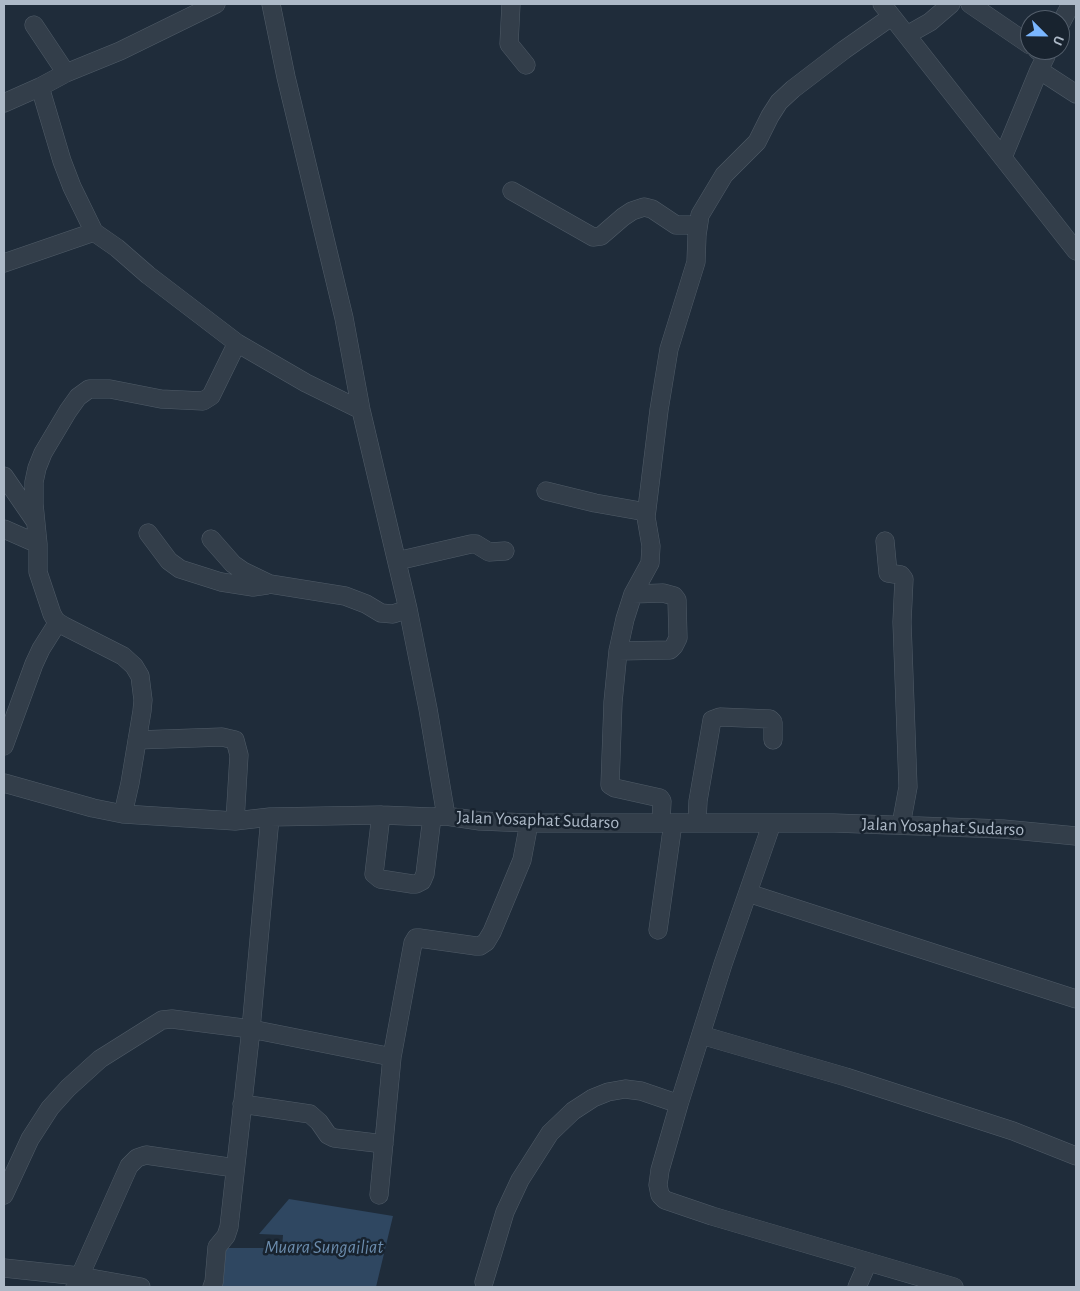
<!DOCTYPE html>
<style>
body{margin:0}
#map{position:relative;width:1080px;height:1291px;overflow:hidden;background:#1f2c3a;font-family:"Alegreya Sans",sans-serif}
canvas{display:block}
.frame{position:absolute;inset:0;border:5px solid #adb9c7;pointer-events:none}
.north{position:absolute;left:1020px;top:10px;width:50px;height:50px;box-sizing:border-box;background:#18232f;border:1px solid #545f6c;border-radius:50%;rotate:113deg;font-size:14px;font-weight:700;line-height:20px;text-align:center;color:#adb9c7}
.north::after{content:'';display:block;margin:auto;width:18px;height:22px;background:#7ab6ff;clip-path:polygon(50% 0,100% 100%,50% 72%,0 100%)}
</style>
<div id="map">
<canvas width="1080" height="1291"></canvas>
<div class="frame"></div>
<div class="north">U</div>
</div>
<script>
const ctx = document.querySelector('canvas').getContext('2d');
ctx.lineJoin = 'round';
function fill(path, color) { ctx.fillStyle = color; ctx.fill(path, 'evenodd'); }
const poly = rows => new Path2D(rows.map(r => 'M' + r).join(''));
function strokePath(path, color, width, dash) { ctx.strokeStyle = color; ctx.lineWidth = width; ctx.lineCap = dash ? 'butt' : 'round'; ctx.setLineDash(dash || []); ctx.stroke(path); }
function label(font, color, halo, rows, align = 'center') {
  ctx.font = font + ' "Alegreya Sans",sans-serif'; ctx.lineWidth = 5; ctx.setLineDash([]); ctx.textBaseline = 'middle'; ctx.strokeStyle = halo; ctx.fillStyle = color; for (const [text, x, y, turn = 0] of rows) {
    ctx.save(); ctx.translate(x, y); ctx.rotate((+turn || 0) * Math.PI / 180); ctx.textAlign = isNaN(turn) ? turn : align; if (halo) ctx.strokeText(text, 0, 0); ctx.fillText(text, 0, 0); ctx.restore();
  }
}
fill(poly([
 [289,1199,393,1216,376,1287,222,1287,225,1248,282,1248,283,1235,259,1234]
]), '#2f4761');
const minor = poly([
 [271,4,286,77,344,318,361,410,408,609,428,709,446,816],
 [511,4,509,44,526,65],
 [882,4,1076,251],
 [970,4,1030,45],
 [34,25,66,73],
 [1060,25,1071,4],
 [907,35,930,22,951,4],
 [1037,50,1046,56,1039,70,1076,94],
 [40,87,62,161,72,187,94,232,117,248,148,275,237,343,306,383,361,410],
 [4,103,40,87,66,73,120,51,216,4],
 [1003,157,1039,70],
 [512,191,593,237,601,236,623,217,632,211,644,207,652,209,676,225,698,225],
 [4,263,94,232],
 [4,476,35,521],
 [546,491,595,503,646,512],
 [4,529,38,544],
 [148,533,169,561,180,569,221,582,253,587,267,585],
 [211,539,233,564,243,571,270,584,345,596,366,604,381,613,393,614,408,609],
 [885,541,888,573,901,575,904,579,902,622,908,787,901,825],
 [397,561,471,544,476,544,489,552,505,551],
 [618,651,670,650,674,646,678,638,677,600,674,596,663,593,633,594],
 [137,740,222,737,235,740,239,755,235,821],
 [4,746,34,664,41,649,58,622],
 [4,783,93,808,123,814,235,821,270,817,381,815,432,817,446,816,480,821,529,823,834,823,1003,829,1076,836],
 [123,814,130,783,142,711,143,700,140,676,134,666,123,656,64,626,56,621,52,614,38,572,38,544,34,504,34,482,37,468,43,453,68,411,78,397,89,389,110,389,161,399,203,401,211,396,237,343],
 [381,815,374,874,380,879,412,884,416,884,422,881,425,874,432,817],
 [661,822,662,801,660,798,615,788,610,785,613,702,618,651,625,619,633,594,650,563,651,546,646,517,659,410,669,349,696,262,697,235,700,215,724,175,757,142,770,116,779,102,793,89,844,50,891,17],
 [697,823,698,801,712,720,720,717,770,719,773,722,773,740],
 [772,823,723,964,679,1104,660,1170,658,1185,660,1195,665,1200,712,1216,954,1287],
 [748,893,1076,999],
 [658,930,673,823],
 [701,1035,846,1077,1013,1131,1076,1156],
 [242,1104,310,1114,319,1122,328,1135,334,1138,384,1144],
 [4,1195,30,1139,50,1108,68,1088,100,1059,162,1020,172,1019,251,1029,392,1057],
 [379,1195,392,1057,413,943,416,938,419,938,476,946,480,946,486,942,492,932,522,860,529,823],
 [4,1268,79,1276,141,1287],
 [484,1282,505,1212,520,1180,550,1133,573,1111,593,1098,608,1092,625,1089,641,1091,679,1104],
 [75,1287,129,1166,137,1158,146,1155,235,1168],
 [212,1287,214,1282,217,1247,226,1236,229,1227,251,1029,270,817],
 [857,1287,868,1262]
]);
strokePath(minor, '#505c68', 19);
strokePath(minor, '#333e4a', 18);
label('18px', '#adb9c7', '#18232f', [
 ["Jalan Yosaphat Sudarso",538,820,2],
 ["Jalan Yosaphat Sudarso",943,827,2]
]);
label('italic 19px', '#6b8cad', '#18232f', [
 ["Muara Sungailiat",324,1247]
]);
</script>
